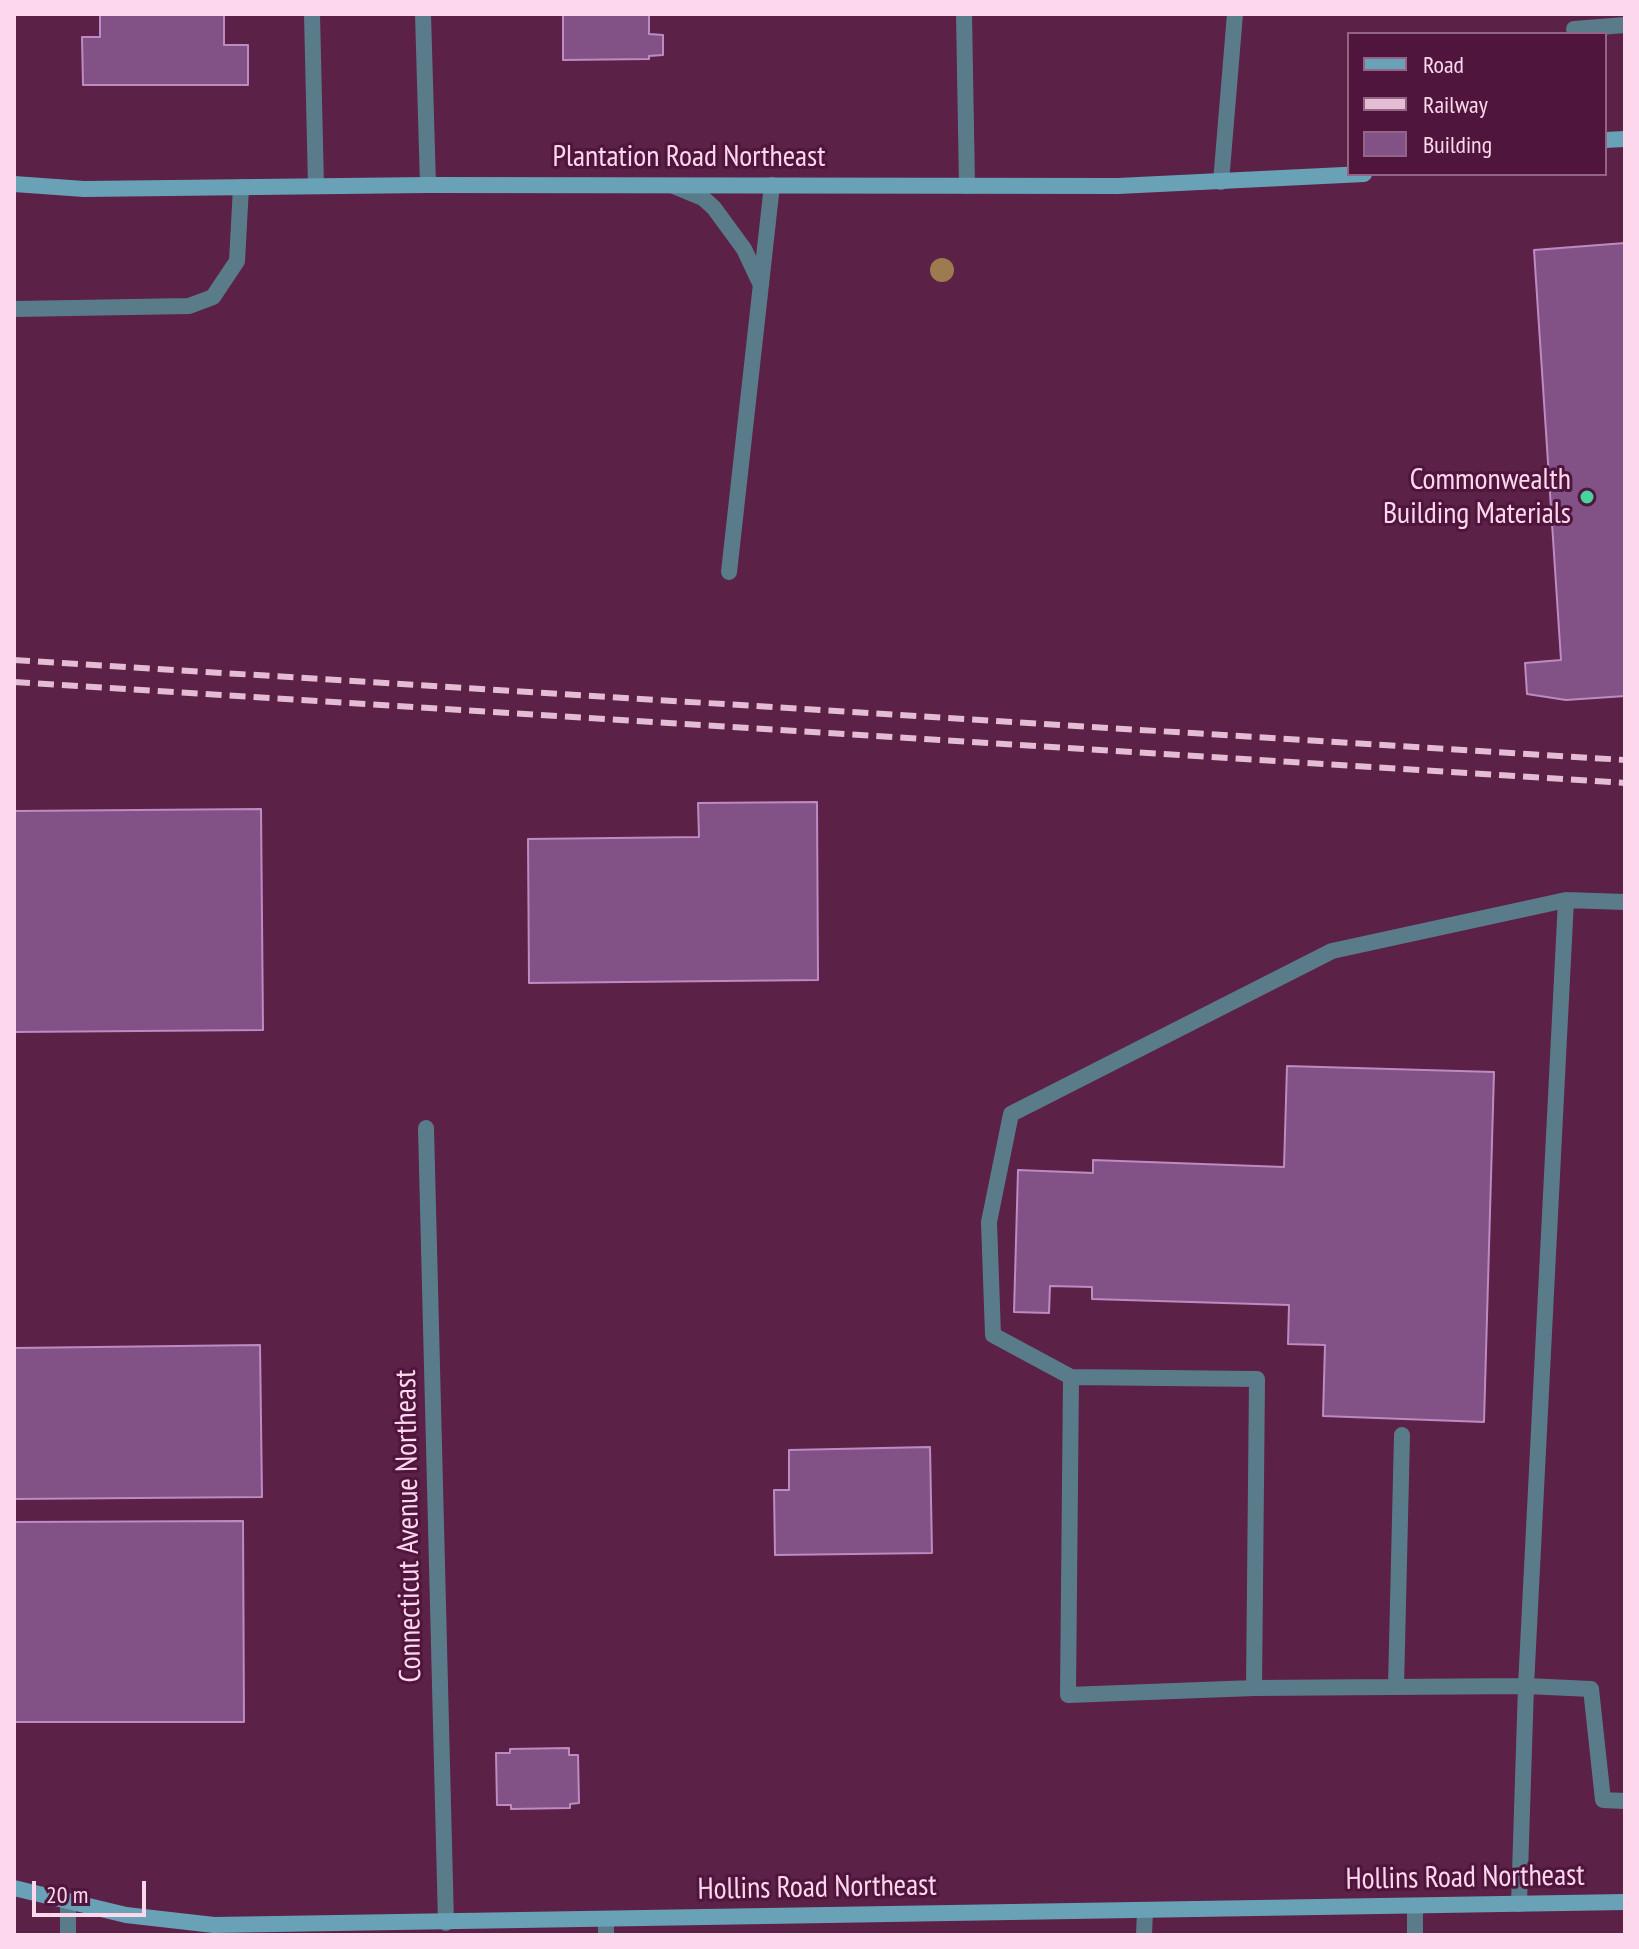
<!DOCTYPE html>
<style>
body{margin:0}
#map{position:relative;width:1639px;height:1949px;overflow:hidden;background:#5b2146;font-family:"PT Sans Narrow",sans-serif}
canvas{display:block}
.frame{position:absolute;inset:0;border:16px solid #fdd8ed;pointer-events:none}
.legend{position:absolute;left:1347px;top:32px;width:260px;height:144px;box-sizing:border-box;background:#4f153c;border:2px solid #956383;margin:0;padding:10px 14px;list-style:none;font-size:24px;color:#fdd8ed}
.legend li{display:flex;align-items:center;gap:16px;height:40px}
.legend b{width:40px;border:2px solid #956383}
.scale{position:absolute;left:32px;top:1881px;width:114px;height:36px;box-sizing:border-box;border:4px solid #fdd8ed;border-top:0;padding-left:10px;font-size:24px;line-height:28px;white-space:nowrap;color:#fdd8ed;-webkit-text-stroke:6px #4f153c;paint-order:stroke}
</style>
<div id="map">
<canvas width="1639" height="1949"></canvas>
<div class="frame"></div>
<ul class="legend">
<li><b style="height:10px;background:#69a1b7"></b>Road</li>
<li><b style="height:10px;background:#e4bcd3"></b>Railway</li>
<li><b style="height:22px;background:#825287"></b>Building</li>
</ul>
<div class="scale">20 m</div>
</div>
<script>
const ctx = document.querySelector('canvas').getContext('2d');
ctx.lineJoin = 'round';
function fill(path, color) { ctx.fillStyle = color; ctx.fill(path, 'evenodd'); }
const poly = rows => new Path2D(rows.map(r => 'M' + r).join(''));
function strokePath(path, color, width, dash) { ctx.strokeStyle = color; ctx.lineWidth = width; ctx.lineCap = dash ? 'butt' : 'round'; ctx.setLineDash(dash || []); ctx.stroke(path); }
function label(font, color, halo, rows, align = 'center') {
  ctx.font = font + ' "PT Sans Narrow",sans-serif'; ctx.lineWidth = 6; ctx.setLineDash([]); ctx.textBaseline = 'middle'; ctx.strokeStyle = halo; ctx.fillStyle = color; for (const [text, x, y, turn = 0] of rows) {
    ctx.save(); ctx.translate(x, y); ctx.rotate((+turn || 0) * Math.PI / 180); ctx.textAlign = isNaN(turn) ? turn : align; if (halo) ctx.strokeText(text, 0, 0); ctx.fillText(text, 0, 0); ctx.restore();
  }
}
const building = poly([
 [100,14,224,14,224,45,248,45,248,85,83,85,82,37,100,37,100,14],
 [563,14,649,14,649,34,663,35,663,55,649,56,649,59,563,60,563,14],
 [1625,243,1625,696,1566,700,1527,694,1525,663,1561,660,1534,250,1625,243],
 [817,802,818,980,529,983,528,839,699,837,698,803,817,802],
 [261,809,263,1030,14,1032,14,811,261,809],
 [1287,1066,1494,1072,1484,1422,1323,1416,1325,1345,1288,1344,1289,1305,1092,1299,1092,1287,1050,1286,1049,1313,1014,1312,1018,1170,1093,1173,1093,1160,1284,1167,1287,1066],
 [260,1345,262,1497,14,1499,14,1348,260,1345],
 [930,1447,932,1553,775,1555,774,1490,789,1490,789,1450,930,1447],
 [243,1521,244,1722,14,1722,14,1522,243,1521],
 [569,1748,569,1755,578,1755,579,1803,570,1804,570,1808,511,1809,511,1805,497,1805,496,1753,510,1753,510,1749,569,1748]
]);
fill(building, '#825287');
strokePath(building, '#bd8ac2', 2);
strokePath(poly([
 [312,14,316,186],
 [1574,29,1625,25],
 [1221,182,1235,14],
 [674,186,703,198,714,208,744,249,761,285],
 [14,309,189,306,213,297,237,261,241,187],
 [729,572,772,185],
 [1566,900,1625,902],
 [1071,1377,1257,1379,1254,1688],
 [1396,1687,1402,1435],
 [1519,1904,1526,1686,1566,900,1332,951,1011,1114,989,1222,993,1335,1071,1377,1068,1695,1254,1688,1526,1686,1591,1689,1603,1800,1625,1801],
 [1415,1907,1415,1935]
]), '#5a7c8a', 16);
strokePath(poly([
 [423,14,428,185],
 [964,14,967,186],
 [426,1128,446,1923],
 [68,1903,68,1935],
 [606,1920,606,1935],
 [1144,1935,1145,1911]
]), '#5a7c8a', 16);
strokePath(poly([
 [1605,140,1625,139],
 [14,184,84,189,428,185,1118,186,1364,174],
 [14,1888,126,1915,214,1925,1625,1902]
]), '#69a1b7', 16);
strokePath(poly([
 [14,660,1625,760],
 [14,682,1625,783]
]), '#e4bcd3', 6, [16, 8]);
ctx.fillStyle = '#9b7b4f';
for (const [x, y] of [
 [942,270]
]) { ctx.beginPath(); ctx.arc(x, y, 12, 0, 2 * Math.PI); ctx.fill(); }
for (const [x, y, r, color] of [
 [1587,497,8,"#47d49e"]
]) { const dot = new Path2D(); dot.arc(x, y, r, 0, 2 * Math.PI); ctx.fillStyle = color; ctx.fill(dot); strokePath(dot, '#4f153c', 3); }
label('30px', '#fdd8ed', '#4f153c', [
 ["Plantation Road Northeast",689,157],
 ["Connecticut Avenue Northeast",409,1526,-91],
 ["Hollins Road Northeast",1465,1878,-1],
 ["Hollins Road Northeast",817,1888,-1]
]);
label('30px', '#fdd8ed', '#4f153c', [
 ["Commonwealth",1571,480],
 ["Building Materials",1571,514]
], 'right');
</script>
